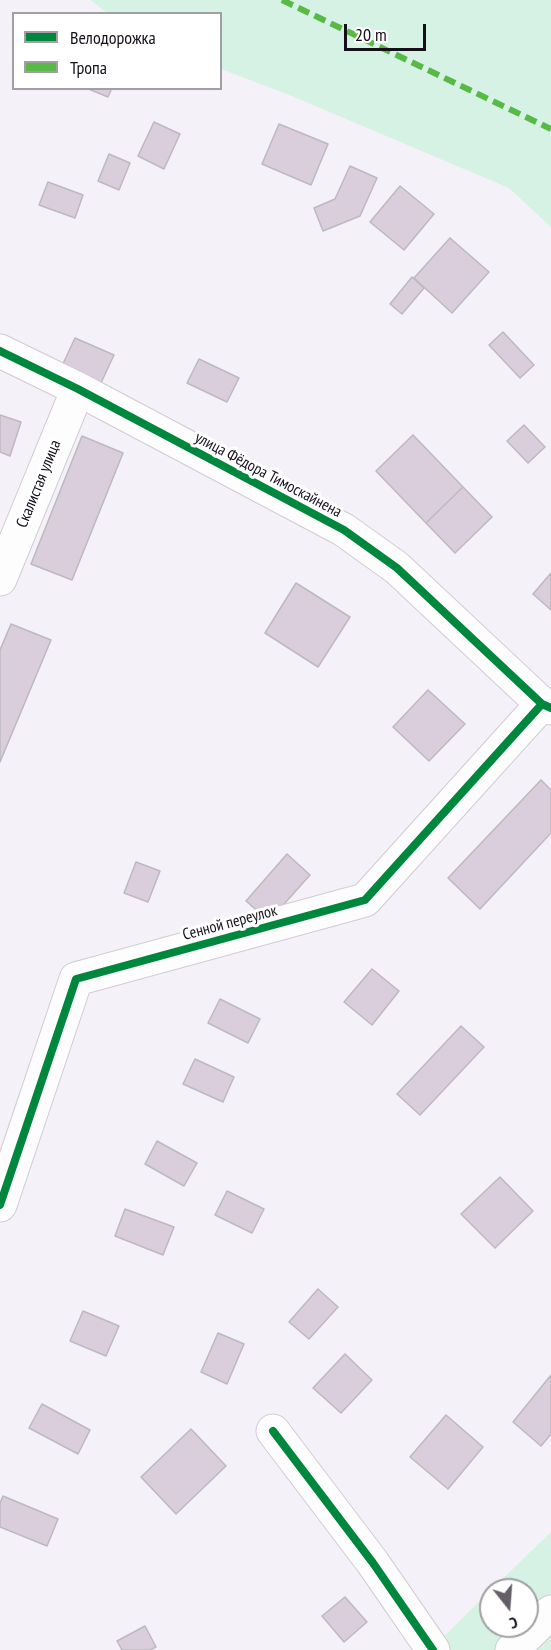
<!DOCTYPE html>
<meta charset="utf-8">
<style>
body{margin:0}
#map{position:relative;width:551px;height:1650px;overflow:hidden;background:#f5f1f8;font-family:"PT Sans Narrow",sans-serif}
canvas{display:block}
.legend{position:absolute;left:12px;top:12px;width:210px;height:78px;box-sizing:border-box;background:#fff;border:2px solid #a19fa3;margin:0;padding:8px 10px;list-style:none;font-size:18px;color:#150f1a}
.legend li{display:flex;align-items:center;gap:12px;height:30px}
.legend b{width:30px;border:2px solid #a19fa3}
.north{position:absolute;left:479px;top:1578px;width:60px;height:60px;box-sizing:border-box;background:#fff;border:2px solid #a19fa3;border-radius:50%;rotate:163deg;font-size:16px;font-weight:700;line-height:24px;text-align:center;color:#150f1a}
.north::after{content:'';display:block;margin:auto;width:21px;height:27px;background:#635e68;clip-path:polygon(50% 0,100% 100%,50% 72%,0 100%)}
.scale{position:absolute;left:344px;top:24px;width:82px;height:27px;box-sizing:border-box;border:3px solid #150f1a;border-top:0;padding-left:8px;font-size:18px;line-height:21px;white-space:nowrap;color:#150f1a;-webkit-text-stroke:4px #fff;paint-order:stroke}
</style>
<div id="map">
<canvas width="551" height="1650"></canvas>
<ul class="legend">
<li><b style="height:8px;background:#00873e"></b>Велодорожка</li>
<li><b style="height:8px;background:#58b947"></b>Тропа</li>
</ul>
<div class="north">С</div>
<div class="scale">20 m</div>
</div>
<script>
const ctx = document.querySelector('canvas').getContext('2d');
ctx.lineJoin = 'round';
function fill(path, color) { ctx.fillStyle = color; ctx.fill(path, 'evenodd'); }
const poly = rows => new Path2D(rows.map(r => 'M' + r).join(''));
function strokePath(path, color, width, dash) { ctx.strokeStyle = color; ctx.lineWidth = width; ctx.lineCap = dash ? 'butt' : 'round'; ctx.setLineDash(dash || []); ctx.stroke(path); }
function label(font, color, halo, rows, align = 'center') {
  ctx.font = font + ' "PT Sans Narrow",sans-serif'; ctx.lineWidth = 6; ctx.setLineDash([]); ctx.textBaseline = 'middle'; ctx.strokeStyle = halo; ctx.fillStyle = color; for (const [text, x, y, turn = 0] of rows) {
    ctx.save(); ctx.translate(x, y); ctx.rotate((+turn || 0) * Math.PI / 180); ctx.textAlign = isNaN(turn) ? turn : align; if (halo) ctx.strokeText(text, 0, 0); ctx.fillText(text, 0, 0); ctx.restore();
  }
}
fill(poly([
 [91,0,551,0,551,227,509,188,287,94,221,69,220,14,107,13],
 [551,1532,551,1650,430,1650,491,1590,491,1626,527,1626,527,1590,491,1590]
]), '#d5f2e4');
const building = poly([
 [86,88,112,88,108,97,86,88],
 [154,122,180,134,164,169,138,156,154,122],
 [279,124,328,144,311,185,262,164,279,124],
 [109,154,130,163,119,190,98,181,109,154],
 [350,166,377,178,360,216,323,231,314,208,335,199,350,166],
 [48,182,83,195,75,218,39,205,48,182],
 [400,186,434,214,404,250,370,222,400,186],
 [450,238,489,272,452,313,414,278,450,238],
 [412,277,424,288,402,314,390,304,412,277],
 [503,332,534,365,520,378,489,345,503,332],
 [75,338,114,355,100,385,61,368,75,338],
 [199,359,239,378,227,402,187,383,199,359],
 [0,415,21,422,10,456,0,452,0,415],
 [524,425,545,447,528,463,507,441,524,425],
 [413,435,463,487,426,523,376,471,413,435],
 [82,436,123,453,72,580,31,564,82,436],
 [463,487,492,517,455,553,426,523,463,487],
 [551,573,551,610,533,594,551,573],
 [296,583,350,617,318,667,265,633,296,583],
 [11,624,51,640,0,762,0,650,11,624],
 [428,690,465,724,429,761,393,727,428,690],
 [541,780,551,790,551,833,480,909,448,878,541,780],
 [287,854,310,875,269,921,246,901,287,854],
 [136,862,160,871,148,902,124,893,136,862],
 [372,969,399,991,372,1025,344,1002,372,969],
 [220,999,260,1019,248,1043,208,1023,220,999],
 [461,1026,484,1047,420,1115,397,1094,461,1026],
 [195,1059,234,1077,223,1102,183,1084,195,1059],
 [157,1141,197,1163,184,1186,145,1164,157,1141],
 [500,1177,533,1211,495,1248,461,1214,500,1177],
 [227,1191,264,1209,252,1233,215,1215,227,1191],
 [125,1209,174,1227,163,1255,115,1236,125,1209],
 [318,1289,338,1307,309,1339,289,1322,318,1289],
 [83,1311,119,1326,106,1356,70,1341,83,1311],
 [218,1333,244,1344,227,1384,201,1372,218,1333],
 [345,1354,372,1380,341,1413,313,1388,345,1354],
 [551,1375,551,1434,541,1446,513,1422,551,1375],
 [42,1404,90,1430,78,1454,29,1428,42,1404],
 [446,1415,483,1447,448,1489,410,1457,446,1415],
 [191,1429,226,1466,176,1514,141,1477,191,1429],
 [3,1496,58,1519,47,1546,0,1527,0,1503,3,1496],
 [345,1597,367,1622,344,1642,322,1616,345,1597],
 [145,1626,156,1647,150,1650,122,1650,117,1641,145,1626]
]);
fill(building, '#dacedc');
strokePath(building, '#beb8c0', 1.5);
const minor = poly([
 [0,351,78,389,344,530,397,568,542,704,551,708],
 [0,579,78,389],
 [0,1205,76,979,365,900,542,704],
 [273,1431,373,1563,433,1650]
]);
const secondary = poly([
 [512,1650,551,1612]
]);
strokePath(minor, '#d1ccd4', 35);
strokePath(secondary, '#d1ccd4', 35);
strokePath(minor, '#fefdfe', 33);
strokePath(secondary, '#fefdfe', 33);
strokePath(poly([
 [282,0,551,129]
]), '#58b947', 6, [12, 6]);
strokePath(poly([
 [0,351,78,389,344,530,397,568,542,704,551,708],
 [0,1205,76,979,365,900,542,704],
 [273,1431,373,1563,433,1650]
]), '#00873e', 8);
label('16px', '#150f1a', '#fff', [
 ["улица Фёдора Тимоскайнена",268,475,28],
 ["Скалистая улица",39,484,-68],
 ["Сенной переулок",230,923,-15]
]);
</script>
